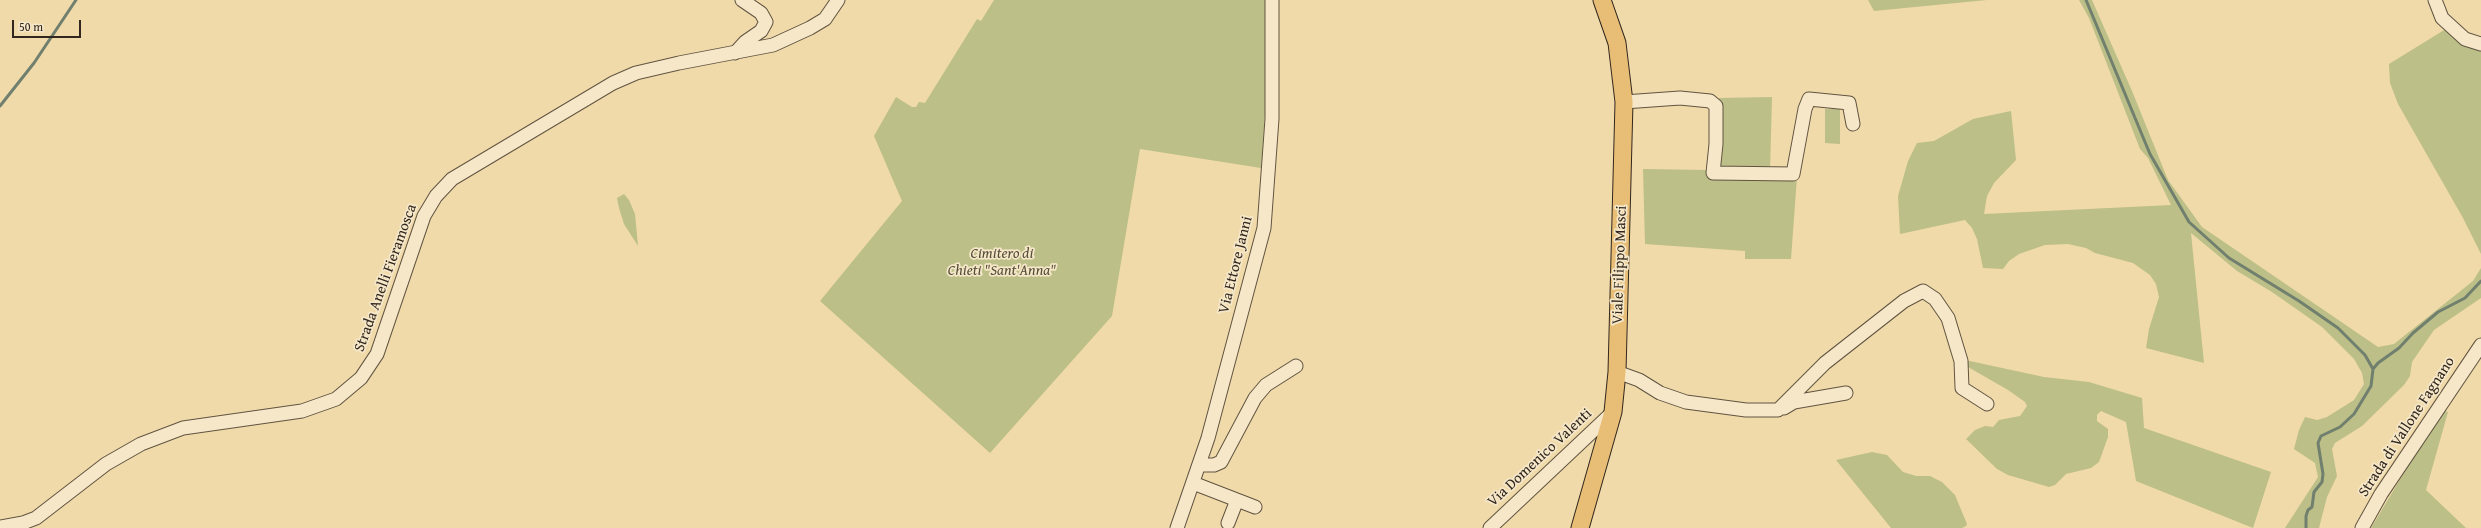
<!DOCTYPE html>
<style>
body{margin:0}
#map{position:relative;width:2481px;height:528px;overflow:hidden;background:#f0daaa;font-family:"Gentium Book Plus",serif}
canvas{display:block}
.scale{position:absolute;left:12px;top:20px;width:69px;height:18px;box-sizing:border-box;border:2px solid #31271e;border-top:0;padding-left:5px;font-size:12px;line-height:14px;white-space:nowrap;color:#31271e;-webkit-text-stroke:3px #f5e7c8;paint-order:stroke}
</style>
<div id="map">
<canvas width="2481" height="528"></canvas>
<div class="scale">50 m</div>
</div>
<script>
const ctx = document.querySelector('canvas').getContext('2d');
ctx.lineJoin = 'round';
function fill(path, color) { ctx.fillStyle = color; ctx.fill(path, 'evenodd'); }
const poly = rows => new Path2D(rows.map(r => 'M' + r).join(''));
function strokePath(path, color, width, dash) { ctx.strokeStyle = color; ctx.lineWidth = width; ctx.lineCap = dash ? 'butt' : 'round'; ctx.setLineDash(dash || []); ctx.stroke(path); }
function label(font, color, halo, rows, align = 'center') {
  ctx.font = font + ' "Gentium Book Plus",serif'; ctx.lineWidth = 3.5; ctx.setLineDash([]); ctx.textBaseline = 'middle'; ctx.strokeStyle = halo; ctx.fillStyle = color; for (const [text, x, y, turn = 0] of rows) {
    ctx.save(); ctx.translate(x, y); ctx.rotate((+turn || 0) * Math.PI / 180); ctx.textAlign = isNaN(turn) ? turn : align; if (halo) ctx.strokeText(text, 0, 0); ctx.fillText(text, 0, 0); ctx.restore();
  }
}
fill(poly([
 [994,0,1267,0,1267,86,1261,168,1140,149,1112,316,990,453,820,301,902,201,874,136,896,97,912,107,916,107,919,102,925,103,977,19,981,21],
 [1868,0,1987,0,1874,11],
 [2079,0,2092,0,2132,91,2168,180,2202,227,2378,347,2394,344,2473,281,2481,268,2481,254,2463,218,2398,104,2390,83,2389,64,2449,27,2481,48,2481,298,2434,330,2412,362,2410,376,2404,385,2362,426,2335,443,2332,449,2337,476,2327,497,2319,528,2285,528,2318,477,2315,463,2294,449,2299,430,2305,417,2317,420,2327,417,2354,400,2364,384,2362,373,2354,359,2322,327,2272,292,2237,271,2191,233,2204,363,2146,348,2149,329,2159,297,2156,284,2150,275,2133,263,2095,253,2086,248,2068,244,2045,245,2019,254,2009,261,2003,269,1983,268,1977,239,1972,228,1965,220,1900,234,1898,196,1908,161,1917,143,1934,141,1973,119,2011,111,2016,160,1994,183,1987,196,1984,214,2171,205,2148,158,2140,149,2089,18],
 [1772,97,1770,171,1717,171,1721,132,1719,98],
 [1825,109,1840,109,1840,144,1825,143],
 [1643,169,1707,170,1707,176,1797,177,1791,259,1745,259,1745,251,1645,244],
 [624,194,629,200,635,214,638,246,624,224,619,208,617,198],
 [1965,360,2044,377,2089,382,2142,398,2144,428,2271,472,2253,528,2136,481,2126,422,2101,411,2097,415,2097,421,2108,429,2108,437,2099,462,2091,468,2066,474,2055,485,2049,487,2008,475,1997,469,1966,439,1975,430,1985,426,1993,427,1999,420,2020,416,2027,406,2025,402,2008,390,1968,367],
 [2444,411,2448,412,2426,490,2466,528,2371,528,2429,431],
 [1872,452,1887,455,1903,472,1916,476,1930,476,1942,482,1955,495,1967,524,1966,526,1962,528,1891,528,1836,460]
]), '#bcbf87');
strokePath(poly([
 [2086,0,2150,154,2189,222,2229,258,2299,301,2338,328,2365,355,2373,369],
 [0,106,34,63,76,0],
 [2306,528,2306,516,2308,510,2312,507,2314,492,2322,482,2323,474,2318,443,2321,436,2340,427,2354,414,2371,386,2373,369,2378,363,2399,348,2413,333,2438,312,2465,298,2481,281]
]), '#71806e', 3);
const minor = poly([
 [2435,0,2442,18,2465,39,2481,44],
 [735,53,745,42,761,31,766,22,761,13,742,0],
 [1624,102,1680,98,1710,101,1716,106,1716,144,1713,173,1793,174,1805,109,1809,99,1849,103,1853,124],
 [1617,372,1639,380,1660,393,1686,402,1746,410,1778,410,1825,363,1904,301,1923,291,1935,299,1948,318,1961,361,1962,388,1987,404],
 [1784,408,1794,402,1846,393],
 [1199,465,1214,465,1221,462,1255,398,1266,385,1296,366],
 [1193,483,1255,507],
 [1228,523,1237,500],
 [0,527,23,523,36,518,106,464,141,444,183,428,302,411,336,399,361,378,377,354,424,216,436,196,452,179,613,83,636,73,679,63,773,45,810,28,825,19,838,0],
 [1177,528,1208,438,1264,228,1272,119,1272,0],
 [1490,528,1613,412],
 [2362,528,2381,494,2481,345]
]);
const major = poly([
 [1580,528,1613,412,1617,372,1624,102,1617,43,1602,0]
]);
strokePath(minor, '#615441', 15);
strokePath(major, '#31271e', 19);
strokePath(minor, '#f5e7c8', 13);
strokePath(major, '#e8bd75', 17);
label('italic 15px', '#544d38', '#f5e7c8', [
 ["Cimitero di",1002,254],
 ["Chieti \"Sant'Anna\"",1002,271]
]);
label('15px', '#31271e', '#f5e7c8', [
 ["Via Ettore Janni",1236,265,-76],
 ["Viale Filippo Masci",1620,265,-88],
 ["Strada Anelli Fieramosca",386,278,-70],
 ["Strada di Vallone Fagnano",2407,427,-57],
 ["Via Domenico Valenti",1540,458,-43]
]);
</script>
